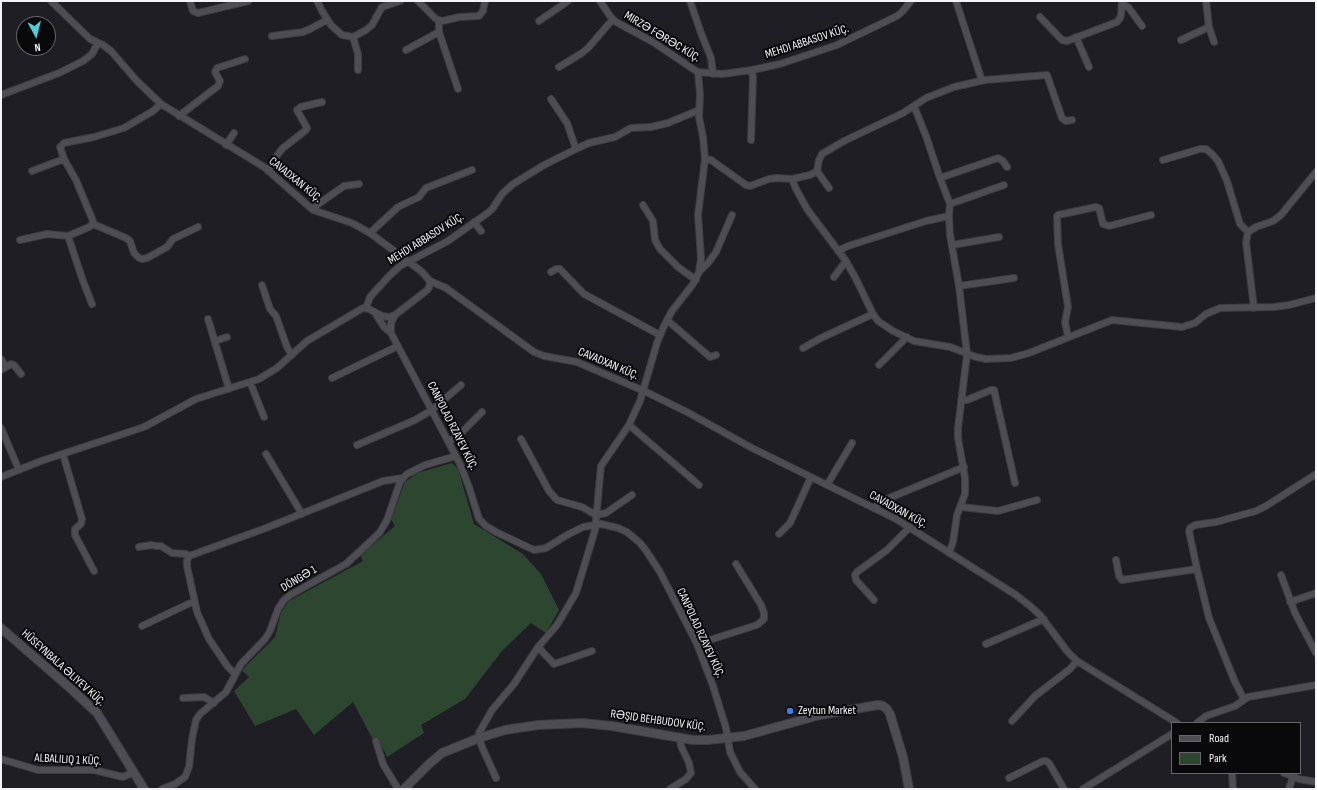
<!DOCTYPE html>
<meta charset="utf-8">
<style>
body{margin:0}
#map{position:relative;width:1317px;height:790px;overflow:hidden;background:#1f1e24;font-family:"Sofia Sans Condensed",sans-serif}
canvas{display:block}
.frame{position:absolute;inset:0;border:2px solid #f4f3f8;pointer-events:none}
.legend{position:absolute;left:1171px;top:722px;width:130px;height:52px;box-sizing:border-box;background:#09080b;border:1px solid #67666a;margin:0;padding:5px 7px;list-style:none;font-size:12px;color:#f4f3f8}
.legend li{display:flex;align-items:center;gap:8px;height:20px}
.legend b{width:20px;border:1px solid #67666a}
.north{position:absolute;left:16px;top:16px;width:40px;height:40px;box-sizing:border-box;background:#09080b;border:1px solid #67666a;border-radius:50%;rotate:173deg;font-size:11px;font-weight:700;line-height:16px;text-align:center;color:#f4f3f8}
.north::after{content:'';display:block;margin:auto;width:14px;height:18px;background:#51ccd4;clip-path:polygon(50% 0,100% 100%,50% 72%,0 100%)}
</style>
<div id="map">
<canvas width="1317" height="790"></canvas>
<div class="frame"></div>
<ul class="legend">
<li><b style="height:5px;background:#4e4d54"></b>Road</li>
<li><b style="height:11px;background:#2c462f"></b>Park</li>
</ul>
<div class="north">N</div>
</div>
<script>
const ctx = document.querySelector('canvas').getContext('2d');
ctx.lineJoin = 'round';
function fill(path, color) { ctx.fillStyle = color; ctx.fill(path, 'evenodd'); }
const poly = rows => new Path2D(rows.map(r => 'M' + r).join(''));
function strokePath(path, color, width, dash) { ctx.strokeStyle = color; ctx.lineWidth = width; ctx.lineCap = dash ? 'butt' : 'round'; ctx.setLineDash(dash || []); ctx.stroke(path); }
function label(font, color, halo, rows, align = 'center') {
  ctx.font = font + ' "Sofia Sans Condensed",sans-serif'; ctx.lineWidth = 4; ctx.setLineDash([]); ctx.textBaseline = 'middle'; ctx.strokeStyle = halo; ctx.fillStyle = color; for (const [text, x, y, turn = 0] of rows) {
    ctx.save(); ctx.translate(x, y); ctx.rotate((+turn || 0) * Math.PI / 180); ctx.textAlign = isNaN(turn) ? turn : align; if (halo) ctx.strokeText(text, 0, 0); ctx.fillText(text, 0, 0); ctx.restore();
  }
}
fill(poly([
 [452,463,458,469,474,524,523,554,541,574,559,610,546,633,531,623,502,651,465,699,421,725,424,733,387,757,378,738,373,740,353,702,314,735,296,709,255,726,234,691,249,677,242,670,275,637,281,612,289,601,363,561,360,555,395,526,391,519,405,482,417,473]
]), '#2c462f');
const minor = poly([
 [51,1,90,39,103,45,111,51,137,81,161,104,264,167,313,210,352,223,370,233,421,271,430,281,446,288,534,352,544,356,577,362,644,391,687,412,752,448,896,519,1016,595,1030,606,1040,615,1067,651,1077,661,1177,723],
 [190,1,193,11,198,13,248,1],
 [317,1,322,11,331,25,342,35,353,37,366,30,372,25,382,7,400,1],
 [418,1,436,19,442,21,460,17,479,16,483,11,485,1],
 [600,1,610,16,616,22,653,42,693,69,698,72,722,74,752,70,780,64,837,45,897,16,902,12,911,1],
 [690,1,701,33,711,58,713,74],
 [956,1,982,81],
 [1206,1,1209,27,1214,42],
 [1122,3,1129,8,1142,26],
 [1040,17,1062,40,1067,41,1117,22,1120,18,1121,15,1122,1],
 [439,20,439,32,458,89],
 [539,21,568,1],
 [272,36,303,32,310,29,327,20],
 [353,37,358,54,358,70],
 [1076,37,1089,67],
 [1181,40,1209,27],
 [406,50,439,32],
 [559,67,582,53,588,48,613,19],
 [1,95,59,73,83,61,92,54,98,43],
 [551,99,567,123,576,149],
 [914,106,926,136,940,178,950,204,949,216,950,235,959,286,967,354,958,428,958,438,965,478,965,494,957,515,953,542,949,553],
 [179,116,193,105,218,86,220,81,215,72,217,68,245,59],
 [751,140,753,78,752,70],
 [226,145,234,133],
 [705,159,711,160,746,185,750,186,769,179,777,178,792,179,810,175,817,171,819,160,822,154,844,141,903,113,926,98,954,87,985,80,1047,75,1062,118,1066,121,1072,120],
 [1163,160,1200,149,1206,149,1212,154,1218,161,1227,181,1240,224,1248,232],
 [32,171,64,159],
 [268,171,278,154,283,148,306,130,307,128,297,110,301,107,322,102],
 [817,171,829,188],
 [940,178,998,158,1003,161,1007,167],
 [792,179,796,189,807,209,846,261,856,279,873,314,878,321,893,331,914,341,950,347,976,357,986,359,1011,358,1029,353,1112,320,1182,327,1195,323,1206,314,1220,308,1274,307,1289,305,1316,298],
 [950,204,1004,185],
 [643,205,653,221,655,240,660,249,678,267,696,280],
 [313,210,317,205,344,186,359,184],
 [474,222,481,231],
 [93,224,126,238,130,241,134,253,139,258,142,259,147,258,167,247,173,239,198,227],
 [370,233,398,207,419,197,426,188,472,170],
 [20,240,47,234,68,236],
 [952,245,999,237],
 [838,251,848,246,926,221,949,216],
 [551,272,556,269,560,269,584,294,660,335],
 [699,272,708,263,716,252,732,215],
 [834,277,846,261],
 [430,281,429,288,426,291,395,315,391,323,391,333,460,464,469,487,479,519,486,526,496,532,534,550,546,548,567,535,583,527,601,524,618,528,627,532,640,543,645,549,660,572,697,644,713,686,726,728,730,752,740,772,755,789],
 [262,285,270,309,276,316,287,347,292,355],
 [959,286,1014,278],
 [92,304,83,281,68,236,89,227,93,224,93,221,76,180,64,159,60,147,64,143,94,137,124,128,153,111,161,104],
 [366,308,370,297,389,276,400,266,448,241,489,212,493,208,502,194,513,184,544,165,576,149,589,143,615,137,631,128,651,127,668,123,699,110],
 [1254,308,1246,242,1248,232,1256,227,1273,221,1281,215,1316,172],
 [375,313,384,327,391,333],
 [208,319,229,389],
 [667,320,710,357,716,355],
 [1068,337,1065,322,1068,307,1058,244,1057,216,1058,215,1096,207,1099,208,1103,224,1109,226,1151,215],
 [215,341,227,337],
 [803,348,821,338,873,314],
 [1,359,6,367],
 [879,365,907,337],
 [1,370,11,364,14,365,21,374],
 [332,378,398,346],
 [250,382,264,417],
 [961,400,967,400,991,390,994,390,1015,483],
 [629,425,699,485],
 [1,428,19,470],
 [521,439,549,491,557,500,582,507,596,515,606,513,632,495],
 [449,442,460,434,482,412],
 [357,445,415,420,432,410,461,385],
 [63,454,82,519,81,524,75,529,75,535,94,571],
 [266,454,302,514],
 [1,477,41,461,144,427,196,399,259,379,277,368,307,341,363,308,369,309,382,316,389,317,395,315],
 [827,485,852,443],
 [961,507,998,511,1037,500],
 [874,508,882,501,964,467],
 [779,534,790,523,811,477],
 [139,547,151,545,157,546,161,546,172,553,186,554,189,556],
 [1116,560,1119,576,1122,580,1197,569],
 [1281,575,1295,613,1316,653],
 [874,600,856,580,855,575,857,572,887,550,910,527],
 [1290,602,1316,593],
 [142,626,188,604,194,602],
 [697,644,757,625,764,619,764,613,761,605,736,564],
 [986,644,1044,619],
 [538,647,554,664,592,651],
 [235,674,228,667,209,639,197,612,187,566,187,561,189,556,266,528,383,481,403,478],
 [183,698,204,697,214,703],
 [1244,699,1235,682,1209,618,1197,569,1189,531,1190,528,1195,525,1216,522,1256,511,1266,506,1316,474],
 [1012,721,1035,696,1070,669,1077,661],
 [1197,723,1206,716,1235,706,1248,697,1316,685],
 [376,741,383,764,398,789],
 [1,759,38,770,94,770,123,777,134,772],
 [1232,773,1233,789],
 [1284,773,1299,779,1316,782],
 [496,778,482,747,479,738,479,733,492,710,514,684,538,647,557,625,576,593,595,530,601,466,629,425,640,401,657,343,664,326,672,311,693,284,699,272,701,258,698,215,705,159,703,137,699,117,700,95,698,72],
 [1009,778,1043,761,1046,761,1049,763,1064,789],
 [162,789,175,784,185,777,189,767,192,739,196,720,200,714,226,692,241,664,265,639,270,631,278,609,284,600,290,595,346,564,374,538,380,532,387,520,400,482,403,478,407,474,425,465,456,456],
 [670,789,686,779,691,773,689,763,681,746,680,738],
 [1083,789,1172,734],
 [1289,789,1293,777]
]);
const tertiary = poly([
 [1,628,70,688,97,713,144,789],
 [404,789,429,764,442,753,479,738,505,730,538,725,582,723,612,726,693,740,708,740,744,736,820,715,878,705,883,706,887,709,890,714,903,757,909,789]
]);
strokePath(minor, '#3d3c41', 8);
strokePath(tertiary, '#3d3c41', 10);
strokePath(minor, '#4e4d54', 6);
strokePath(tertiary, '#4e4d54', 8);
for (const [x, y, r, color] of [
 [790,711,4,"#3f7fe0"]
]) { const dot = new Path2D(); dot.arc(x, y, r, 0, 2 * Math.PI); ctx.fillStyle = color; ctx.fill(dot); strokePath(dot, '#09080b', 1.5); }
label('12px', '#f4f3f8', '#09080b', [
 ["MIRZƏ FƏRƏC KÜÇ.",662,37,31],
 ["MEHDI ABBASOV KÜÇ.",807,42,-18],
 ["CAVADXAN KÜÇ.",295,180,39],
 ["MEHDI ABBASOV KÜÇ.",426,239,-32],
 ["CAVADXAN KÜÇ.",608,364,23],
 ["CANPOLAD RZAYEV KÜÇ.",452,426,63],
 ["CAVADXAN KÜÇ.",898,510,29],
 ["DÖNGƏ 1",299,579,-31],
 ["CANPOLAD RZAYEV KÜÇ.",700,633,65],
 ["HÜSEYNBALA ƏLIYEV KÜÇ.",63,668,42],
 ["RƏŞID BEHBUDOV KÜÇ.",658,721,8],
 ["ALBALILIQ 1 KÜÇ.",68,760,3]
]);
label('12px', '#f4f3f8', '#09080b', [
 ["Zeytun Market",798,711]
], 'left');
</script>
